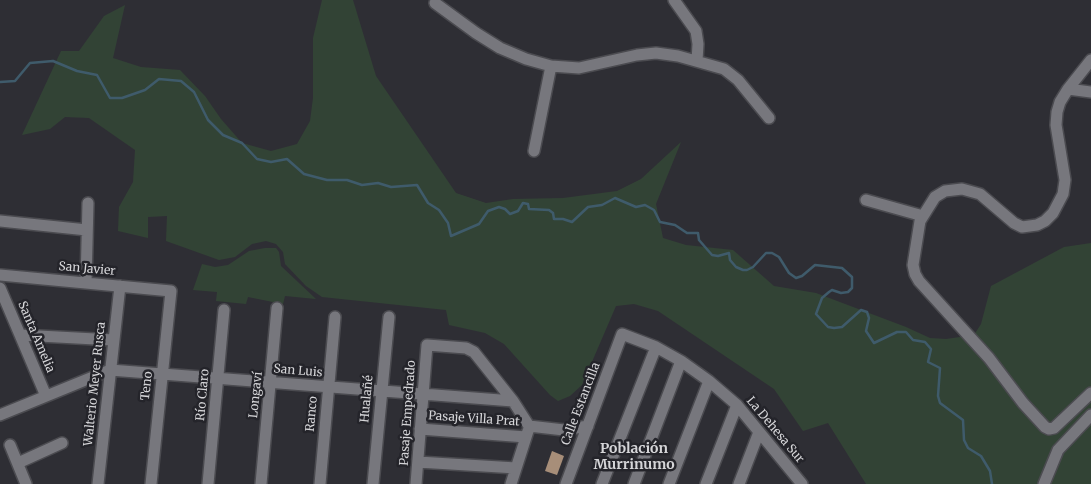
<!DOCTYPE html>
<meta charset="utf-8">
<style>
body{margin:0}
canvas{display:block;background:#2e2e34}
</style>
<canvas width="1091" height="484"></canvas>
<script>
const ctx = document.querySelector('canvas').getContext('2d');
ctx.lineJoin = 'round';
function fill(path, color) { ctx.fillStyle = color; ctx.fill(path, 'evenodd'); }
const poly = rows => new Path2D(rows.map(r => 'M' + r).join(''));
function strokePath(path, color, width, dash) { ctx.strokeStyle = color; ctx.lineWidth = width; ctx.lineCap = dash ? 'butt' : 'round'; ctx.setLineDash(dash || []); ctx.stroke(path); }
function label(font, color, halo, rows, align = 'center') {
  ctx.font = font + ' Merriweather,serif'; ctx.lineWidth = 5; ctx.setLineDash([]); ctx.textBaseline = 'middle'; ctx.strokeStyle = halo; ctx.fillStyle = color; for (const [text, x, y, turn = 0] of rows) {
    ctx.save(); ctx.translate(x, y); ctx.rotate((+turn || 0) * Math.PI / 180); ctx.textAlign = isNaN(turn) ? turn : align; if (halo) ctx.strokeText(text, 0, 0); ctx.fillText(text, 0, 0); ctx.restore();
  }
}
fill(poly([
 [322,0,353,0,376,76,456,193,486,203,513,199,563,198,617,191,641,179,681,142,656,204,663,238,686,245,733,250,774,286,816,293,906,327,930,338,946,339,974,335,981,324,991,286,1064,247,1091,243,1091,484,866,484,828,423,803,431,774,389,658,311,634,304,616,306,582,385,570,396,558,401,550,395,504,344,485,333,449,325,446,310,322,297,306,286,285,264,283,252,276,244,266,241,252,244,235,257,219,260,166,241,167,216,148,217,148,238,118,231,119,207,133,182,135,150,89,118,65,117,50,129,22,135,61,51,79,51,104,16,125,5,113,58,141,67,180,70,205,96,221,119,242,143,271,151,297,144,310,121,313,98,313,38],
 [265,248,276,248,279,252,281,266,316,299,285,296,283,304,248,297,246,304,216,301,217,292,193,290,202,264,215,267,228,265,249,251]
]), '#324335');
strokePath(poly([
 [0,82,15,81,30,63,53,61,77,71,97,75,110,98,122,98,145,90,159,79,181,81,194,92,208,120,223,135,242,143,257,159,271,162,287,159,304,174,327,180,347,180,362,185,378,183,391,187,417,185,428,203,439,210,448,223,451,236,479,224,488,211,499,207,505,209,510,214,518,211,523,203,528,204,529,209,549,210,553,213,554,219,563,219,572,222,588,207,602,205,615,198,636,207,645,205,654,210,660,222,675,225,687,233,698,233,699,240,712,255,718,256,729,253,730,260,736,267,743,270,747,270,753,267,766,253,772,253,779,257,789,273,796,278,802,276,815,265,842,268,852,277,852,288,848,292,841,293,832,290,829,292,822,298,816,314,828,327,834,328,842,327,861,310,867,312,869,318,866,331,874,343,897,332,906,332,913,340,925,342,931,349,928,362,940,368,938,396,940,403,963,420,964,440,968,448,981,456,990,471,992,484]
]), '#3f5b6b', 2.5);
fill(poly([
 [552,451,564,456,557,475,545,471]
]), '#a78e79');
const minor = poly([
 [674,0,696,31,698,44,697,61],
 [435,3,476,33,500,48,526,59,551,66,579,68,637,55,656,53,678,56,724,69,738,80,769,118],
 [1091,60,1068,89,1060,102,1057,112,1056,125,1065,180,1063,194,1053,213,1045,221,1037,225,1022,227,1014,223,980,194,962,189,945,191,935,197,920,221,913,265,915,274,919,281,989,358,1023,403,1045,427,1049,429,1054,428,1091,393],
 [1068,89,1091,92],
 [534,151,551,66],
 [866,200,923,216],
 [0,221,87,230],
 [0,275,171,291,151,484],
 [86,283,88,203],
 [0,288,46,396],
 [20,335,114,340],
 [0,415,110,370,513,401,529,426,564,430,588,426],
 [420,429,526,437],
 [10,445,26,484],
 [418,462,516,468],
 [18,463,62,443],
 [98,484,120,286],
 [208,484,224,310],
 [261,484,277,308],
 [320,484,335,317],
 [373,484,389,317],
 [416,484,427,345,466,348,474,352,513,401],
 [511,484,528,431],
 [566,484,622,334,656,347,681,361,709,381,737,405,802,484],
 [602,484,656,347],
 [634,484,681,361],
 [669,484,709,381],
 [706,484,737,405],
 [739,484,759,432],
 [1044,484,1058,450,1091,415]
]);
strokePath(minor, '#4b4b50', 14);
strokePath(minor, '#77777d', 11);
label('12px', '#d5d5d8', '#24242a', [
 ["San Javier",87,269,5],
 ["Santa Amelia",36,337,67],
 ["San Luis",298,371,5],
 ["Walterio Meyer Rusca",95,384,-84],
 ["Teno",147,386,-84],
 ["Río Claro",203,395,-85],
 ["Longaví",256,395,-84],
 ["Hualañé",367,399,-85],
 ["Calle Estancilla",581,404,-69],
 ["Pasaje Empedrado",408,413,-86],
 ["Ranco",312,414,-85],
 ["Pasaje Villa Prat",474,419,4],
 ["La Dehesa Sur",775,430,50]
]);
label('bold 14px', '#d5d5d8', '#24242a', [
 ["Población",634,449],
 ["Murrinumo",634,465]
]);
</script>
